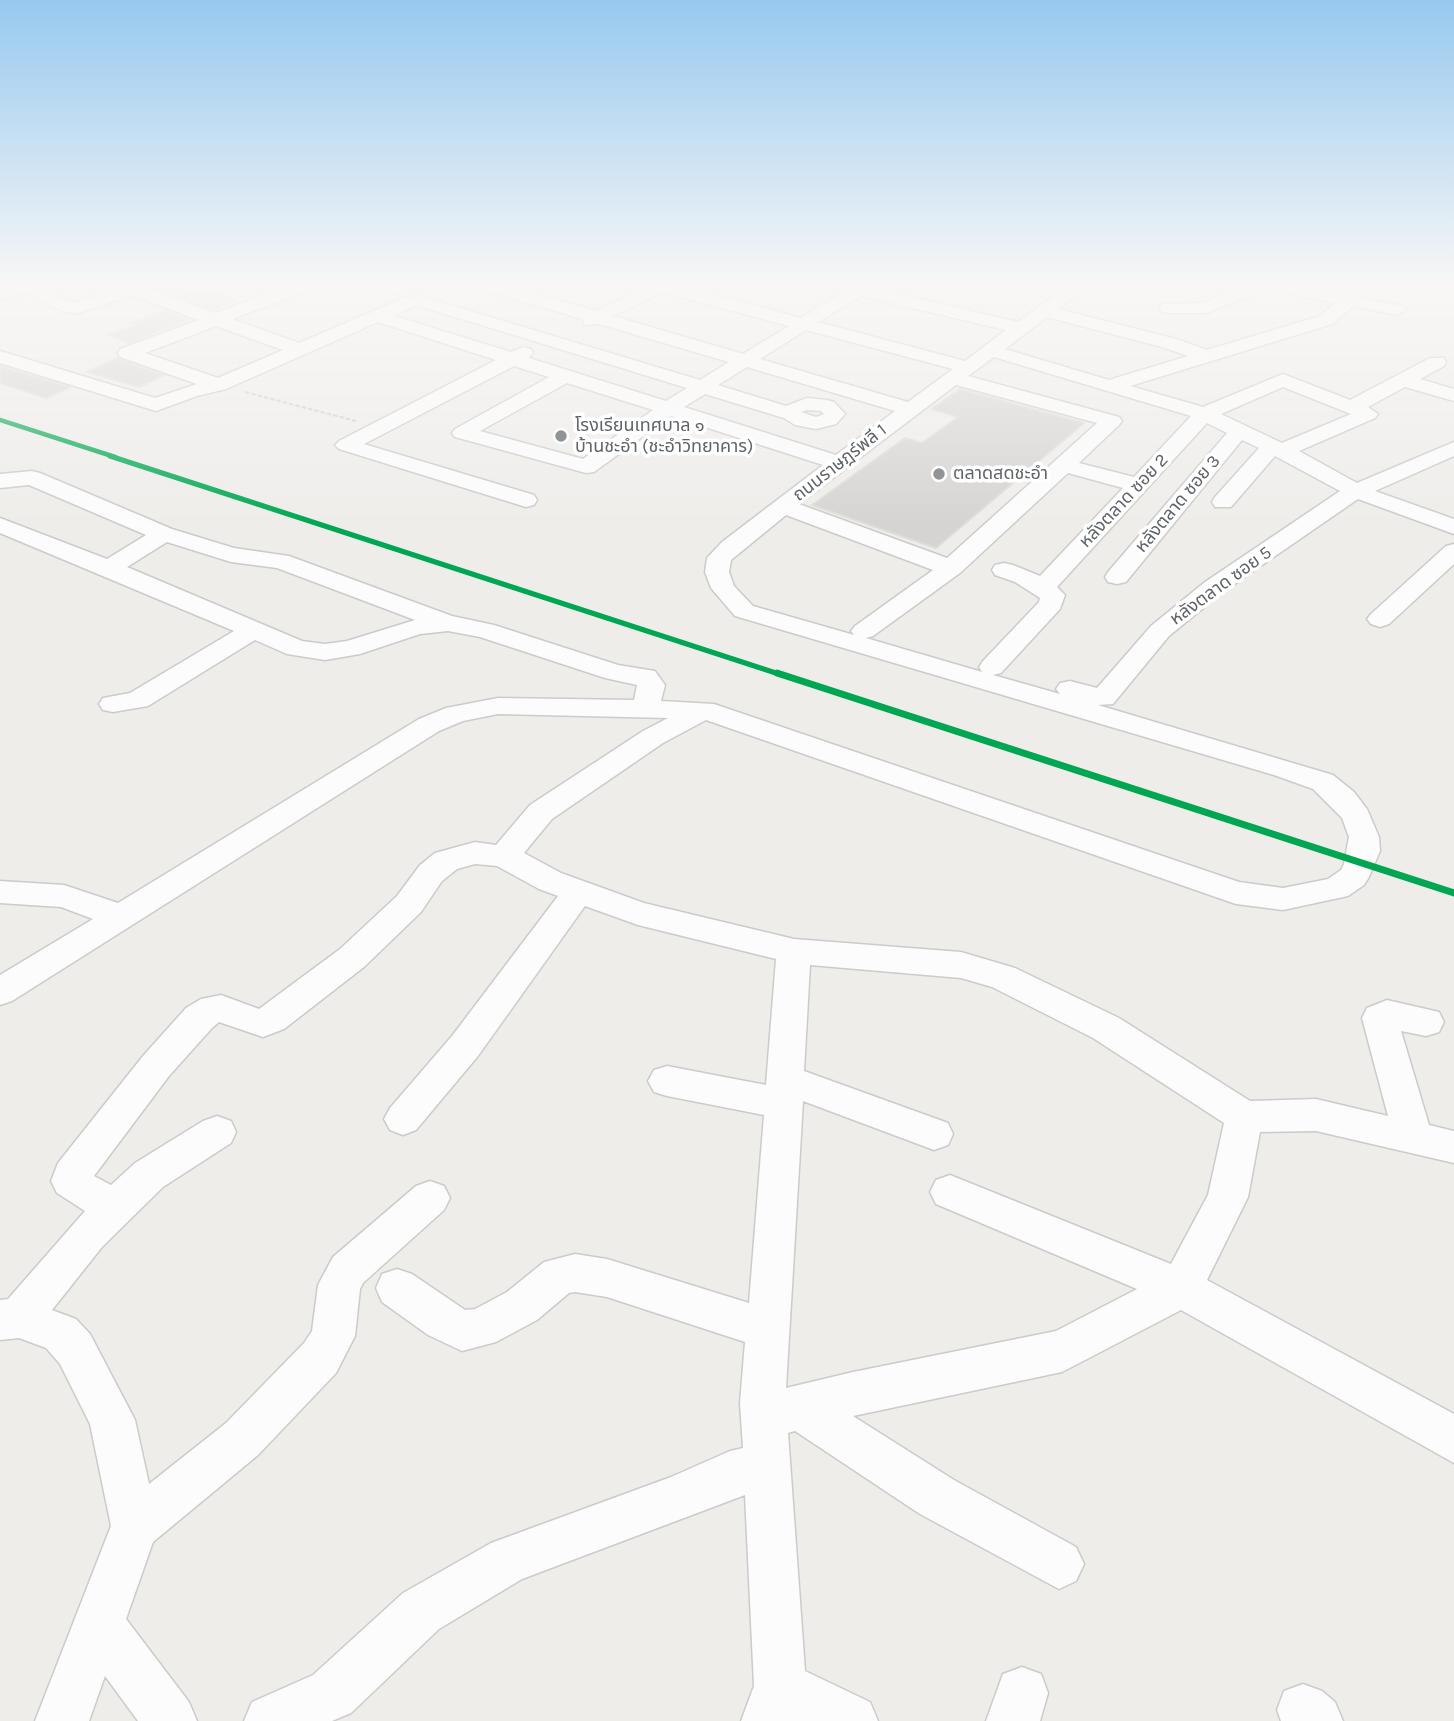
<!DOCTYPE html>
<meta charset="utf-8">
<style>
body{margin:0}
canvas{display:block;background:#efedea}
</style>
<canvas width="1454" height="1721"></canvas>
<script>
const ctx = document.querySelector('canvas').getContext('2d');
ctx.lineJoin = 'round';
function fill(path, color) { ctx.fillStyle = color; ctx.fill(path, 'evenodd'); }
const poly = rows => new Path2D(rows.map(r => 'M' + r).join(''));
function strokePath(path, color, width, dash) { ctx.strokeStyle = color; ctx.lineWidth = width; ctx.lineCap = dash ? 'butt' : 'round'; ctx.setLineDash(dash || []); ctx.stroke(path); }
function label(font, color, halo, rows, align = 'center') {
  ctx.font = font + ' Karla,"Noto Sans Thai",sans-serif'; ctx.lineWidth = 7; ctx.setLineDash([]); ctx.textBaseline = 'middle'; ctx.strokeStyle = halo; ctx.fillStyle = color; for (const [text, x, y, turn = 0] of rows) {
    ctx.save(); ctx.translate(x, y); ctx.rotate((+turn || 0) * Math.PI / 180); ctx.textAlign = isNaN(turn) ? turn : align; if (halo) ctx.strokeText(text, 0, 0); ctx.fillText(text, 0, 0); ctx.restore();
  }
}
const building = poly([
 [151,284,191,284,238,300,213,310,151,287,151,284],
 [166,310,190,320,128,343,108,335,135,325,130,323,166,310],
 [117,358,119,359,164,375,139,387,87,372,117,358],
 [0,366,70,387,46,398,0,383,0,366],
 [960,389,1084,423,936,548,812,505,905,438,922,443,958,417,931,409,960,389]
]);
fill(building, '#d5d4d3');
strokePath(building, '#dedcd9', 2);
const minor = poly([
 [24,284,52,284,45,289,73,303,116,289,109,284,149,284,148,289,215,313,294,284,317,284,315,288,232,319,299,343,404,298,420,296,700,380,729,362,599,324,584,325,583,319,477,288,475,284,501,284,596,311,646,288,643,284,675,284,801,318,843,292,838,291,835,287,838,284,876,284,873,288,1018,322,1070,284,1089,284,1058,309,1176,339,1207,350,1320,316,1336,303,1268,289,1206,313,1168,313,1162,312,1159,308,1162,304,1204,303,1251,284,1293,284,1345,294,1354,284,1371,284,1361,298,1403,306,1406,310,1397,315,1353,306,1332,324,1130,386,1203,407,1283,374,1350,400,1430,358,1444,358,1446,362,1444,366,1420,379,1454,389,1454,401,1405,387,1368,407,1378,414,1375,418,1299,451,1357,483,1454,442,1454,456,1375,491,1454,519,1454,534,1358,499,1223,592,1169,636,1113,704,1098,705,1333,775,1354,792,1367,809,1379,837,1380,851,1369,877,1364,885,1348,896,1283,910,1236,904,706,720,663,743,552,819,524,853,561,873,644,903,794,939,961,952,1015,968,1119,1018,1250,1101,1316,1099,1388,1116,1362,1018,1367,1008,1387,1000,1439,1012,1444,1022,1439,1032,1426,1036,1401,1031,1429,1125,1454,1131,1454,1163,1316,1131,1260,1132,1248,1197,1207,1280,1454,1414,1454,1463,1181,1310,1062,1372,853,1416,954,1480,1076,1547,1084,1564,1076,1581,1059,1589,920,1514,795,1431,788,1433,805,1671,870,1702,878,1721,741,1721,754,1686,745,1495,522,1579,439,1629,351,1713,332,1721,244,1721,252,1702,313,1675,403,1593,491,1543,671,1477,730,1451,743,1448,740,1403,745,1342,607,1297,575,1292,569,1293,537,1320,496,1342,462,1351,428,1335,382,1302,376,1288,382,1274,397,1269,412,1274,465,1310,475,1309,507,1292,544,1262,575,1254,607,1259,749,1303,764,1115,667,1096,654,1092,648,1081,654,1070,667,1066,766,1085,776,959,638,925,585,906,478,1056,416,1130,403,1135,390,1130,384,1119,390,1108,452,1036,558,896,539,889,497,866,475,864,457,869,442,881,421,912,364,967,284,1029,263,1037,219,1022,212,1028,169,1076,94,1176,111,1185,135,1163,203,1121,217,1116,231,1121,236,1132,231,1143,163,1187,102,1247,52,1310,76,1319,90,1334,135,1420,149,1484,226,1423,304,1343,312,1331,318,1285,333,1257,416,1186,430,1181,444,1186,450,1198,444,1210,363,1283,360,1289,355,1336,336,1373,258,1455,153,1542,126,1619,189,1702,197,1721,138,1721,105,1676,89,1721,35,1721,111,1526,90,1424,60,1364,46,1348,19,1338,0,1340,0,1300,8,1299,85,1211,57,1193,51,1181,58,1163,143,1056,186,1008,201,999,221,995,259,1009,340,949,397,896,420,865,435,853,475,842,496,845,530,805,643,731,668,718,498,714,463,721,439,731,12,1001,0,1005,0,975,93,919,61,907,0,903,0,881,64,885,118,903,419,719,446,708,498,698,634,700,637,685,605,678,480,637,448,631,420,634,360,654,325,660,287,654,255,640,148,706,113,712,103,710,99,704,103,698,130,693,234,631,0,533,0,518,107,559,146,535,29,485,0,488,0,474,32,471,40,473,172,529,234,548,289,556,452,616,494,625,618,665,655,671,665,685,661,701,714,704,1239,882,1283,888,1328,879,1341,870,1344,864,1349,837,1342,818,1313,789,1274,775,735,616,711,588,705,572,707,558,722,542,823,465,671,416,594,472,586,473,455,437,452,433,455,429,549,377,514,366,364,444,534,495,537,500,534,505,526,507,339,449,335,445,339,441,496,360,378,322,226,389,197,396,156,411,0,363,0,351,155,398,197,384,120,357,118,353,120,349,199,320,132,295,79,313,64,312,27,293,0,300,0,290,24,284],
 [663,292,789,326,743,354,613,316,663,292],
 [861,296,1006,330,965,361,818,322,861,296],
 [416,305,687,388,666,401,529,358,533,353,531,349,524,347,511,352,394,316,416,305],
 [1047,317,1162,347,1188,356,1109,380,1005,349,1047,317],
 [216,326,283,350,218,378,145,353,216,326],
 [806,330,953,369,908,402,760,359,806,330],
 [994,357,1191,416,1134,477,1079,463,1119,425,1122,421,1119,417,968,376,994,357],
 [747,367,895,411,836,455,684,407,705,394,784,418,795,425,816,429,836,424,845,414,834,402,827,400,807,398,786,406,718,385,747,367],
 [567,383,653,410,583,459,480,431,567,383],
 [956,385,1097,423,947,558,799,504,956,385],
 [1283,387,1351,414,1282,443,1221,414,1283,387],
 [807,410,821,411,824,414,816,417,801,412,807,410],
 [1207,423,1227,433,1108,572,1105,577,1108,582,1117,584,1126,582,1242,440,1259,448,1215,497,1212,502,1215,507,1231,507,1275,456,1340,491,1205,582,1151,626,1097,688,1070,681,1060,683,1056,689,1060,694,993,675,1001,673,1060,609,1065,595,1057,587,1207,423],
 [1068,473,1123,488,1040,576,1013,565,1004,563,995,565,992,570,995,575,1015,582,1040,598,1039,602,983,661,979,667,982,672,866,638,873,636,960,573,1068,473],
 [786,515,933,570,855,626,851,631,854,635,753,606,734,586,729,572,731,560,786,515],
 [167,542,231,562,277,568,415,620,347,641,325,644,302,641,127,567,167,542],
 [810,965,961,978,992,987,1093,1038,1224,1123,1208,1195,1171,1264,950,1175,936,1180,930,1192,936,1204,1137,1289,1056,1331,853,1372,786,1388,803,1101,934,1150,948,1145,953,1134,948,1123,804,1071,810,965],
 [373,284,399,284,413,291,404,296,375,288,373,284],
 [1454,544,1454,564,1389,624,1380,627,1371,624,1367,619,1371,614,1446,546,1454,544],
 [1022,1667,1041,1674,1048,1693,1040,1721,986,1721,1003,1674,1022,1667],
 [1303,1684,1322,1691,1335,1702,1343,1721,1281,1721,1277,1710,1284,1691,1303,1684]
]);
strokePath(minor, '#cbcbca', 3);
strokePath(poly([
 [245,392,356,421]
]), '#c9cecb', 2, [4.5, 2]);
fill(minor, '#fdfcfc');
strokePath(poly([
 [0,420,115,457]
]), '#00a651', 4.5);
strokePath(poly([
 [110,456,782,675]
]), '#00a651', 5);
strokePath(poly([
 [777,673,1454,893]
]), '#00a651', 7);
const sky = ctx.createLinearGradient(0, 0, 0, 525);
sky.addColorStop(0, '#97c9ef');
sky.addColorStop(0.54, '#f8f7f6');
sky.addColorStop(1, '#f8f7f600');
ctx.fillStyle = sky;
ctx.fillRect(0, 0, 1454, 525);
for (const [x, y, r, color] of [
 [561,436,7,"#919496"],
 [939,474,7,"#919496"]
]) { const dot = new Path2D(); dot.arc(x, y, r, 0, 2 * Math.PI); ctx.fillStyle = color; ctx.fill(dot); strokePath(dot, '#fff', 2.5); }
label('18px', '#5f6468', '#fff', [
 ["โรงเรียนเทศบาล ๑",575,426],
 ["บ้านชะอำ (ชะอำวิทยาคาร)",575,447],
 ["ตลาดสดชะอำ",953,474]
], 'left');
label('18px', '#5f6468', '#fff', [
 ["ถนนราษฎร์พลี 1",840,463,-38],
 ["หลังตลาด ซอย 2",1124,501,-47],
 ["หลังตลาด ซอย 3",1178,504,-50],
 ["หลังตลาด ซอย 5",1221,586,-36]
]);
</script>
